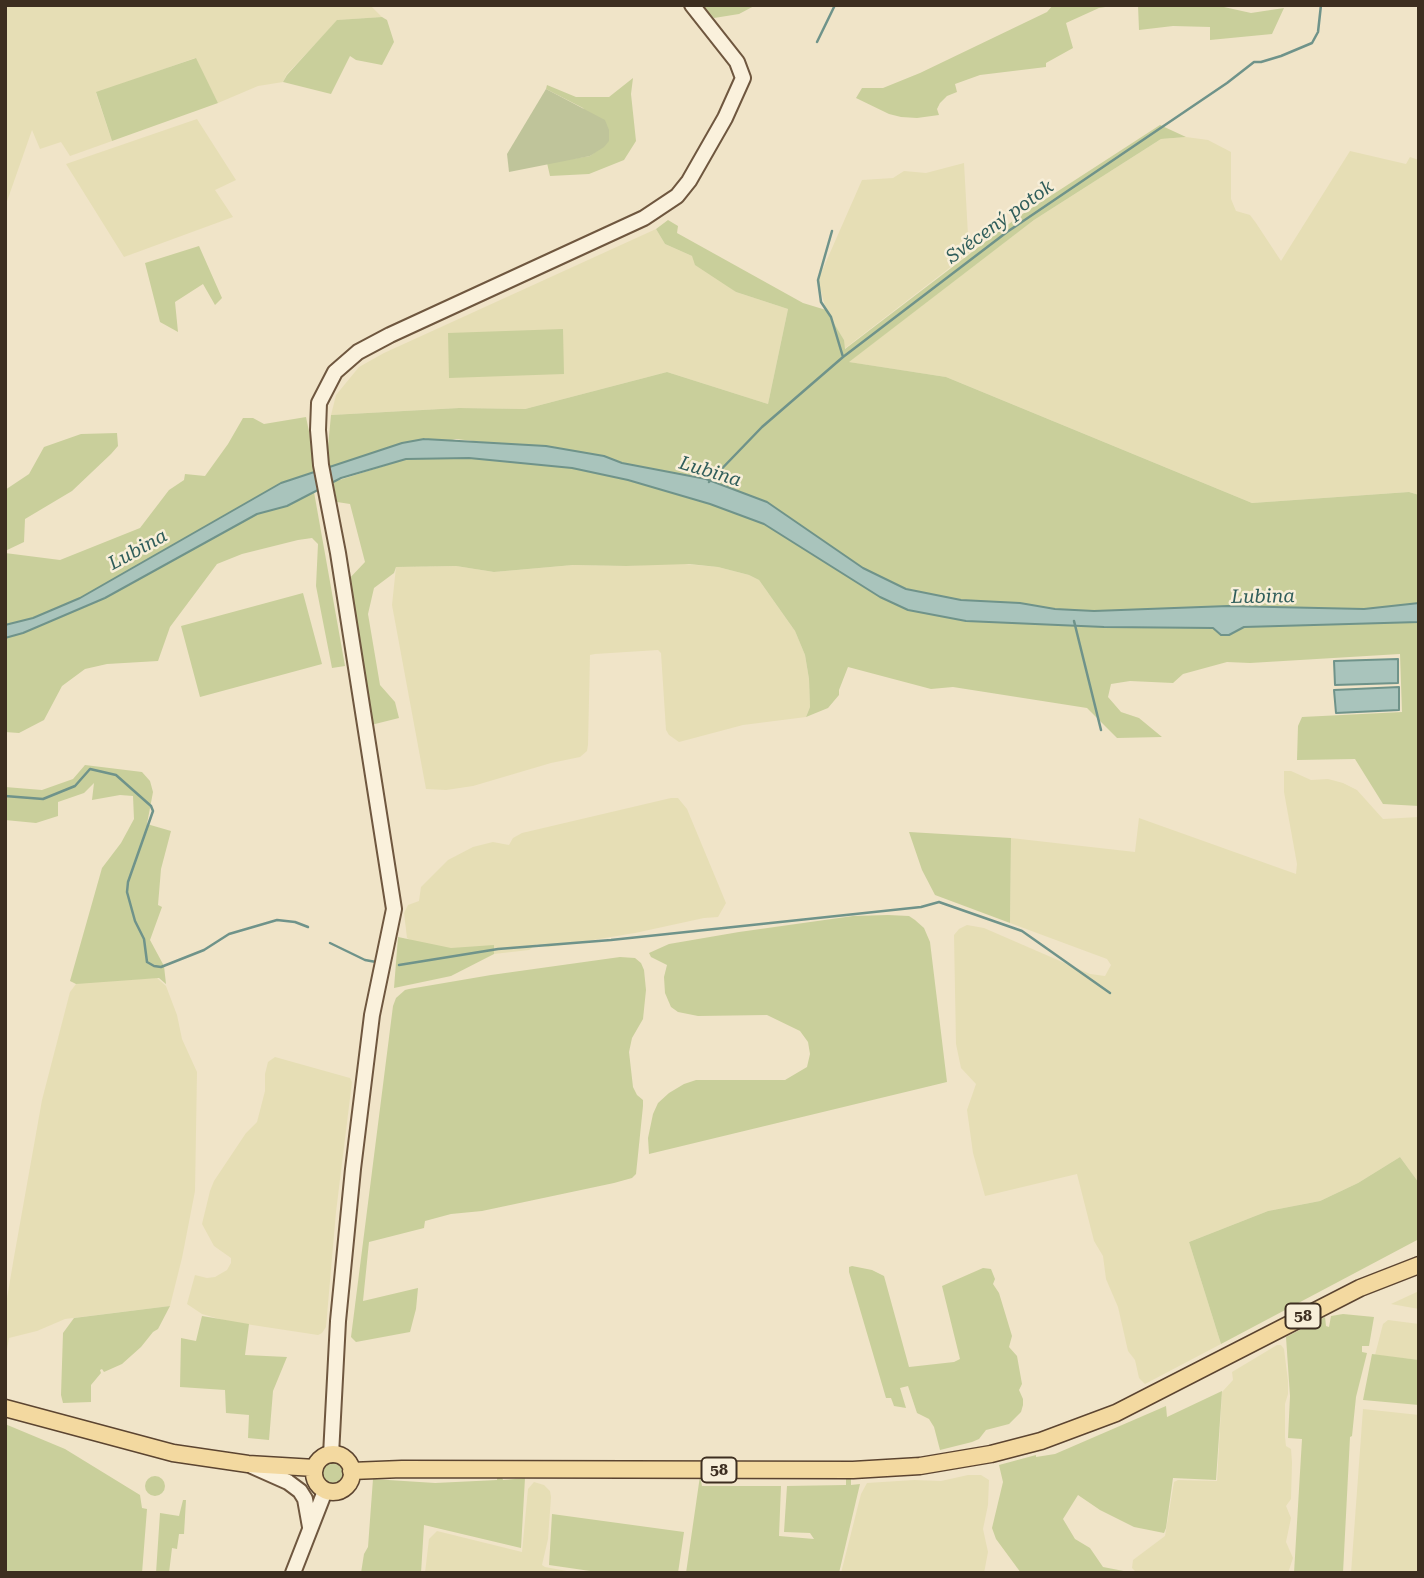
<!DOCTYPE html>
<meta charset="utf-8">
<style>
body{margin:0}
#map{position:relative;width:1424px;height:1578px;overflow:hidden;background:#f0e4c8;font-family:"Roboto Serif",serif}
canvas{display:block}
.frame{position:absolute;inset:0;border:7px solid #3d2e20;pointer-events:none}
</style>
<div id="map">
<canvas width="1424" height="1578"></canvas>
<div class="frame"></div>
</div>
<script>
const ctx = document.querySelector('canvas').getContext('2d');
ctx.lineJoin = 'round';
function fill(path, color) { ctx.fillStyle = color; ctx.fill(path, 'evenodd'); }
const poly = rows => new Path2D(rows.map(r => 'M' + r).join(''));
function strokePath(path, color, width, dash) { ctx.strokeStyle = color; ctx.lineWidth = width; ctx.lineCap = dash ? 'butt' : 'round'; ctx.setLineDash(dash || []); ctx.stroke(path); }
function label(font, color, halo, rows, align = 'center') {
  ctx.font = font + ' "Roboto Serif",serif'; ctx.lineWidth = 5; ctx.setLineDash([]); ctx.textBaseline = 'middle'; ctx.strokeStyle = halo; ctx.fillStyle = color; for (const [text, x, y, turn = 0] of rows) {
    ctx.save(); ctx.translate(x, y); ctx.rotate((+turn || 0) * Math.PI / 180); ctx.textAlign = isNaN(turn) ? turn : align; if (halo) ctx.strokeText(text, 0, 0); ctx.fillText(text, 0, 0); ctx.restore();
  }
}
fill(poly([
 [5,5,370,5,382,17,338,20,287,74,283,82,258,86,218,103,195,58,96,93,112,141,70,156,61,142,40,149,32,130,5,207],
 [197,119,236,180,215,190,233,217,124,257,66,164],
 [1186,137,1208,140,1231,152,1231,199,1236,211,1250,215,1256,223,1281,261,1350,151,1406,164,1410,157,1419,160,1419,495,1409,492,1252,503,946,377,848,362,1034,220,1161,139],
 [964,163,969,253,844,349,844,340,826,310,818,280,862,180,893,178,904,171,926,173],
 [656,229,665,244,692,256,736,292,788,309,768,404,667,372,525,409,459,408,331,415,336,395,359,367,384,353],
 [674,563,718,567,749,575,759,580,795,631,805,655,809,679,810,707,806,717,743,725,679,742,669,735,666,730,661,653,658,650,595,654,590,655,588,745,587,751,580,757,551,763,473,786,446,790,426,789,392,605,396,567,456,566,494,572,573,565,626,566],
 [1284,771,1291,771,1311,780,1328,779,1343,783,1357,790,1383,819,1419,817,1419,1183,1400,1157,1358,1183,1320,1201,1268,1211,1189,1242,1221,1344,1145,1384,1139,1378,1135,1360,1128,1351,1118,1307,1106,1279,1103,1256,1094,1241,1077,1174,985,1196,973,1153,967,1110,976,1084,961,1068,956,1044,954,935,959,929,967,925,984,928,1090,974,1105,976,1111,965,1107,959,1010,923,1011,838,1135,852,1139,818,1296,874,1297,864,1284,792],
 [671,798,678,798,687,809,726,903,718,917,704,918,635,933,563,945,548,947,537,944,529,950,485,955,414,942,407,938,404,913,408,905,419,901,421,887,448,860,473,847,493,842,509,845,513,838,522,833],
 [157,978,166,986,177,1015,182,1039,197,1072,195,1191,182,1258,170,1306,65,1319,37,1331,9,1338,5,1362,5,1310,14,1257,42,1100,70,992,76,984,83,982],
 [275,1057,350,1078,352,1082,336,1212,326,1327,322,1333,318,1335,226,1321,202,1314,187,1304,195,1275,207,1278,215,1277,227,1270,231,1263,231,1258,214,1246,202,1224,210,1191,214,1181,246,1133,257,1122,265,1091,265,1074,268,1062],
 [1419,1291,1419,1309,1391,1304],
 [1388,1320,1419,1324,1419,1360,1375,1355,1383,1324],
 [1277,1345,1281,1345,1284,1349,1288,1381,1288,1394,1285,1404,1285,1437,1286,1446,1291,1449,1292,1463,1291,1499,1286,1506,1291,1518,1286,1542,1293,1558,1288,1573,1137,1573,1132,1568,1133,1560,1165,1536,1174,1482,1178,1480,1217,1481,1222,1392,1233,1380,1232,1372],
 [1363,1409,1419,1415,1419,1573,1351,1573],
 [968,1475,981,1475,989,1480,988,1505,983,1529,988,1552,984,1573,841,1573,861,1494,867,1483,914,1480,941,1481],
 [534,1482,544,1485,550,1491,551,1497,548,1539,542,1565,545,1567,578,1573,425,1573,429,1539,437,1531,522,1552,528,1489]
]), '#e6deb5');
fill(poly([
 [702,5,756,5,739,14,714,18],
 [1053,5,1118,5,1099,8,1066,23,1073,48,1046,63,1046,67,980,75,955,84,957,92,947,96,940,103,937,109,939,115,917,118,901,117,889,114,856,98,862,88,883,88,920,73,1047,12],
 [1138,5,1215,5,1251,13,1284,8,1272,34,1210,40,1210,27,1173,26,1139,30],
 [382,17,387,20,394,42,382,65,356,60,350,56,331,94,283,82,287,75,337,20],
 [196,58,218,103,112,141,96,92],
 [633,78,631,94,636,141,624,160,589,174,550,176,547,163,590,156,603,146,583,108,546,89,547,85,576,97,609,97],
 [1160,125,1186,137,1161,139,1034,220,849,362,946,377,1252,503,1409,492,1419,495,1419,603,1364,609,1228,606,1094,611,1055,609,1020,603,961,600,906,589,863,568,767,502,706,479,622,463,604,456,456,439,281,483,80,598,33,618,5,625,5,553,60,560,140,528,169,490,184,480,185,474,205,476,228,444,243,418,253,418,264,424,306,417,315,461,327,457,331,415,459,408,525,409,667,372,768,404,788,309,736,292,695,265,692,256,665,244,656,229,668,220,678,226,677,233,803,303,826,310,844,340,845,349,1018,217],
 [199,246,222,298,215,305,203,284,175,302,178,332,160,322,145,263],
 [563,329,564,374,449,378,448,333],
 [117,433,118,446,111,454,72,491,25,519,24,542,5,551,5,490,29,474,44,447,81,434],
 [469,458,572,468,628,480,710,504,764,524,785,537,966,621,1104,627,1213,628,1221,635,1229,635,1244,627,1419,622,1419,806,1383,804,1355,759,1297,760,1298,726,1302,717,1402,712,1400,654,1250,663,1227,662,1183,674,1173,683,1130,681,1111,684,1108,697,1121,712,1139,718,1162,737,1117,738,1087,708,953,687,931,689,848,667,839,690,839,695,828,708,806,717,810,707,809,679,805,655,795,631,759,580,749,575,718,567,689,564,626,566,573,565,494,572,456,566,396,567,394,573,374,588,368,614,380,685,395,702,399,718,371,725,347,581,365,562,350,504,337,502,333,482,406,459],
 [314,492,345,666,332,668,316,586,318,544,312,538,298,540,242,554,217,564,170,627,158,661,107,664,85,669,62,686,44,720,19,733,5,732,5,638,23,633,105,598,257,514,287,506],
 [303,593,322,664,200,697,181,626],
 [85,765,142,772,150,781,153,792,147,824,171,831,161,869,158,905,162,907,150,940,164,966,166,984,159,978,76,984,70,981,102,868,121,843,134,819,133,796,120,795,92,800,94,783,84,793,58,802,58,816,36,823,5,820,5,787,42,790,73,779],
 [909,832,1011,838,1010,923,935,895,922,870],
 [888,915,909,916,915,920,924,928,930,942,947,1082,649,1154,648,1138,653,1114,658,1103,669,1093,684,1084,696,1080,785,1080,807,1067,810,1054,808,1042,800,1031,767,1015,698,1016,678,1012,671,1007,665,993,664,977,667,965,651,957,649,953,669,944,739,932,853,916],
 [398,937,451,948,494,945,494,954,451,976,394,988],
 [620,957,635,958,641,963,644,970,646,990,643,1019,632,1038,629,1052,633,1087,637,1095,643,1100,643,1106,636,1174,632,1178,614,1183,482,1211,451,1214,425,1221,424,1228,369,1242,363,1301,418,1288,416,1309,410,1332,356,1342,351,1337,393,1006,396,998,405,990,409,989,491,975],
 [1400,1157,1419,1183,1419,1239,1221,1344,1189,1242,1268,1211,1320,1201,1358,1183],
 [852,1266,872,1270,884,1276,909,1367,954,1362,960,1359,942,1286,983,1268,991,1269,995,1279,993,1284,999,1293,1012,1336,1009,1347,1017,1356,1022,1384,1019,1390,1023,1399,1023,1405,1021,1412,1009,1424,986,1430,979,1439,972,1442,940,1450,934,1427,929,1419,917,1413,908,1386,900,1388,906,1408,894,1406,891,1398,886,1398,849,1272,849,1267],
 [170,1306,158,1329,153,1332,141,1347,122,1364,104,1372,102,1369,100,1370,101,1373,91,1385,91,1402,63,1403,61,1395,63,1333,74,1318],
 [1343,1314,1374,1317,1369,1346,1362,1346,1362,1352,1367,1353,1356,1397,1352,1436,1350,1437,1343,1573,1294,1573,1302,1439,1288,1438,1290,1396,1286,1337,1325,1317,1326,1326,1329,1327,1331,1316],
 [202,1316,249,1324,245,1355,287,1357,273,1391,269,1440,248,1438,249,1415,226,1413,225,1390,180,1387,181,1338,196,1341],
 [1372,1354,1419,1360,1419,1405,1363,1400],
 [1222,1391,1216,1480,1173,1478,1166,1528,1164,1533,1134,1527,1100,1510,1078,1495,1063,1519,1075,1539,1090,1548,1103,1567,1134,1573,1021,1573,996,1539,992,1528,1003,1482,999,1465,1036,1455,1036,1457,1055,1454,1166,1406,1167,1417],
 [5,1424,65,1449,140,1495,142,1508,147,1509,142,1573,5,1573],
 '320 1473a13 13 0 1 1 26 0a13 13 0 1 1-26 0Z',
 '145 1486a10 10 0 1 1 20 0a10 10 0 1 1-20 0Z',
 [700,1476,702,1486,781,1486,779,1536,814,1539,810,1533,784,1532,787,1486,846,1485,846,1477,851,1477,851,1485,860,1484,839,1573,686,1573],
 [497,1477,502,1477,503,1480,525,1478,521,1548,424,1525,421,1573,361,1573,364,1554,368,1547,373,1479,435,1483,497,1480],
 [183,1500,186,1500,184,1534,179,1534,177,1549,172,1548,169,1573,156,1573,160,1513,179,1516],
 [552,1514,684,1532,678,1573,604,1573,549,1565]
]), '#c9cf9b');
fill(poly([
 [546,89,605,120,609,130,609,141,604,147,590,156,509,172,507,154]
]), '#bfc49a');
const water = poly([
 [424,439,546,446,604,456,622,463,706,479,767,502,863,568,906,589,961,600,1020,603,1055,609,1094,611,1228,606,1364,609,1419,603,1419,622,1244,627,1229,635,1221,635,1213,628,1104,627,966,621,908,610,880,597,764,524,710,504,628,480,572,468,469,458,406,459,341,478,287,506,257,514,105,598,23,633,5,638,5,625,33,618,80,598,281,483,402,443,424,439],
 [1398,659,1398,683,1335,685,1334,661,1398,659],
 [1399,687,1399,710,1336,713,1334,690,1399,687]
]);
fill(water, '#a9c4bc');
strokePath(water, '#6f938a', 2);
strokePath(poly([
 [817,42,835,5],
 [832,231,818,280,821,302,831,317,843,357],
 [709,482,762,427,843,357,1007,232,1227,83,1254,62,1261,62,1281,56,1312,43,1318,32,1321,5],
 [1074,621,1101,730],
 [5,796,43,799,75,786,90,769,116,775,151,806,153,811,128,882,127,892,135,921,144,939,147,962,154,966,161,967,204,950,229,934,277,920,295,922,308,927],
 [330,943,365,960,376,962],
 [399,965,498,949,611,940,921,907,939,902,1022,931,1110,993]
]), '#6f938a', 2.5);
const secondary = poly([
 [331,1455,338,1321,353,1169,372,1015,394,909,338,553,321,465,318,430,319,403,335,372,358,352,390,335,644,218,677,196,689,181,725,118,743,78,737,62,692,5],
 [252,1466,288,1482,300,1491,305,1499,310,1527],
 [293,1573,325,1491]
]);
const primary = poly([
 [5,1408,173,1453,248,1464,315,1468],
 '314 1473a19 19 0 1 1 38 0a19 19 0 1 1-38 0Z',
 [351,1471,402,1469,853,1470,920,1466,991,1454,1041,1441,1116,1413,1360,1288,1419,1265]
]);
strokePath(secondary, '#6f573f', 18);
strokePath(primary, '#5b4430', 19);
strokePath(secondary, '#faf1dc', 14);
strokePath(primary, '#f3d9a0', 16);
for (const [x, y, w] of [
 [1303,1316,35],
 [719,1470,35]
]) { const box = new Path2D(); box.roundRect(x - w / 2, y - 12.5, w, 25, 5); ctx.fillStyle = '#f7eed8'; ctx.fill(box); strokePath(box, '#3d2e20', 2); }
label('bold 16px', '#3d2e20', null, [
 ["58",1303,1316],
 ["58",719,1470]
]);
label('italic 19px', '#2f5d5a', '#f7eed8', [
 ["Svěcený potok",1000,222,-36],
 ["Lubina",710,472,17],
 ["Lubina",138,550,-29],
 ["Lubina",1263,597,-1]
]);
</script>
